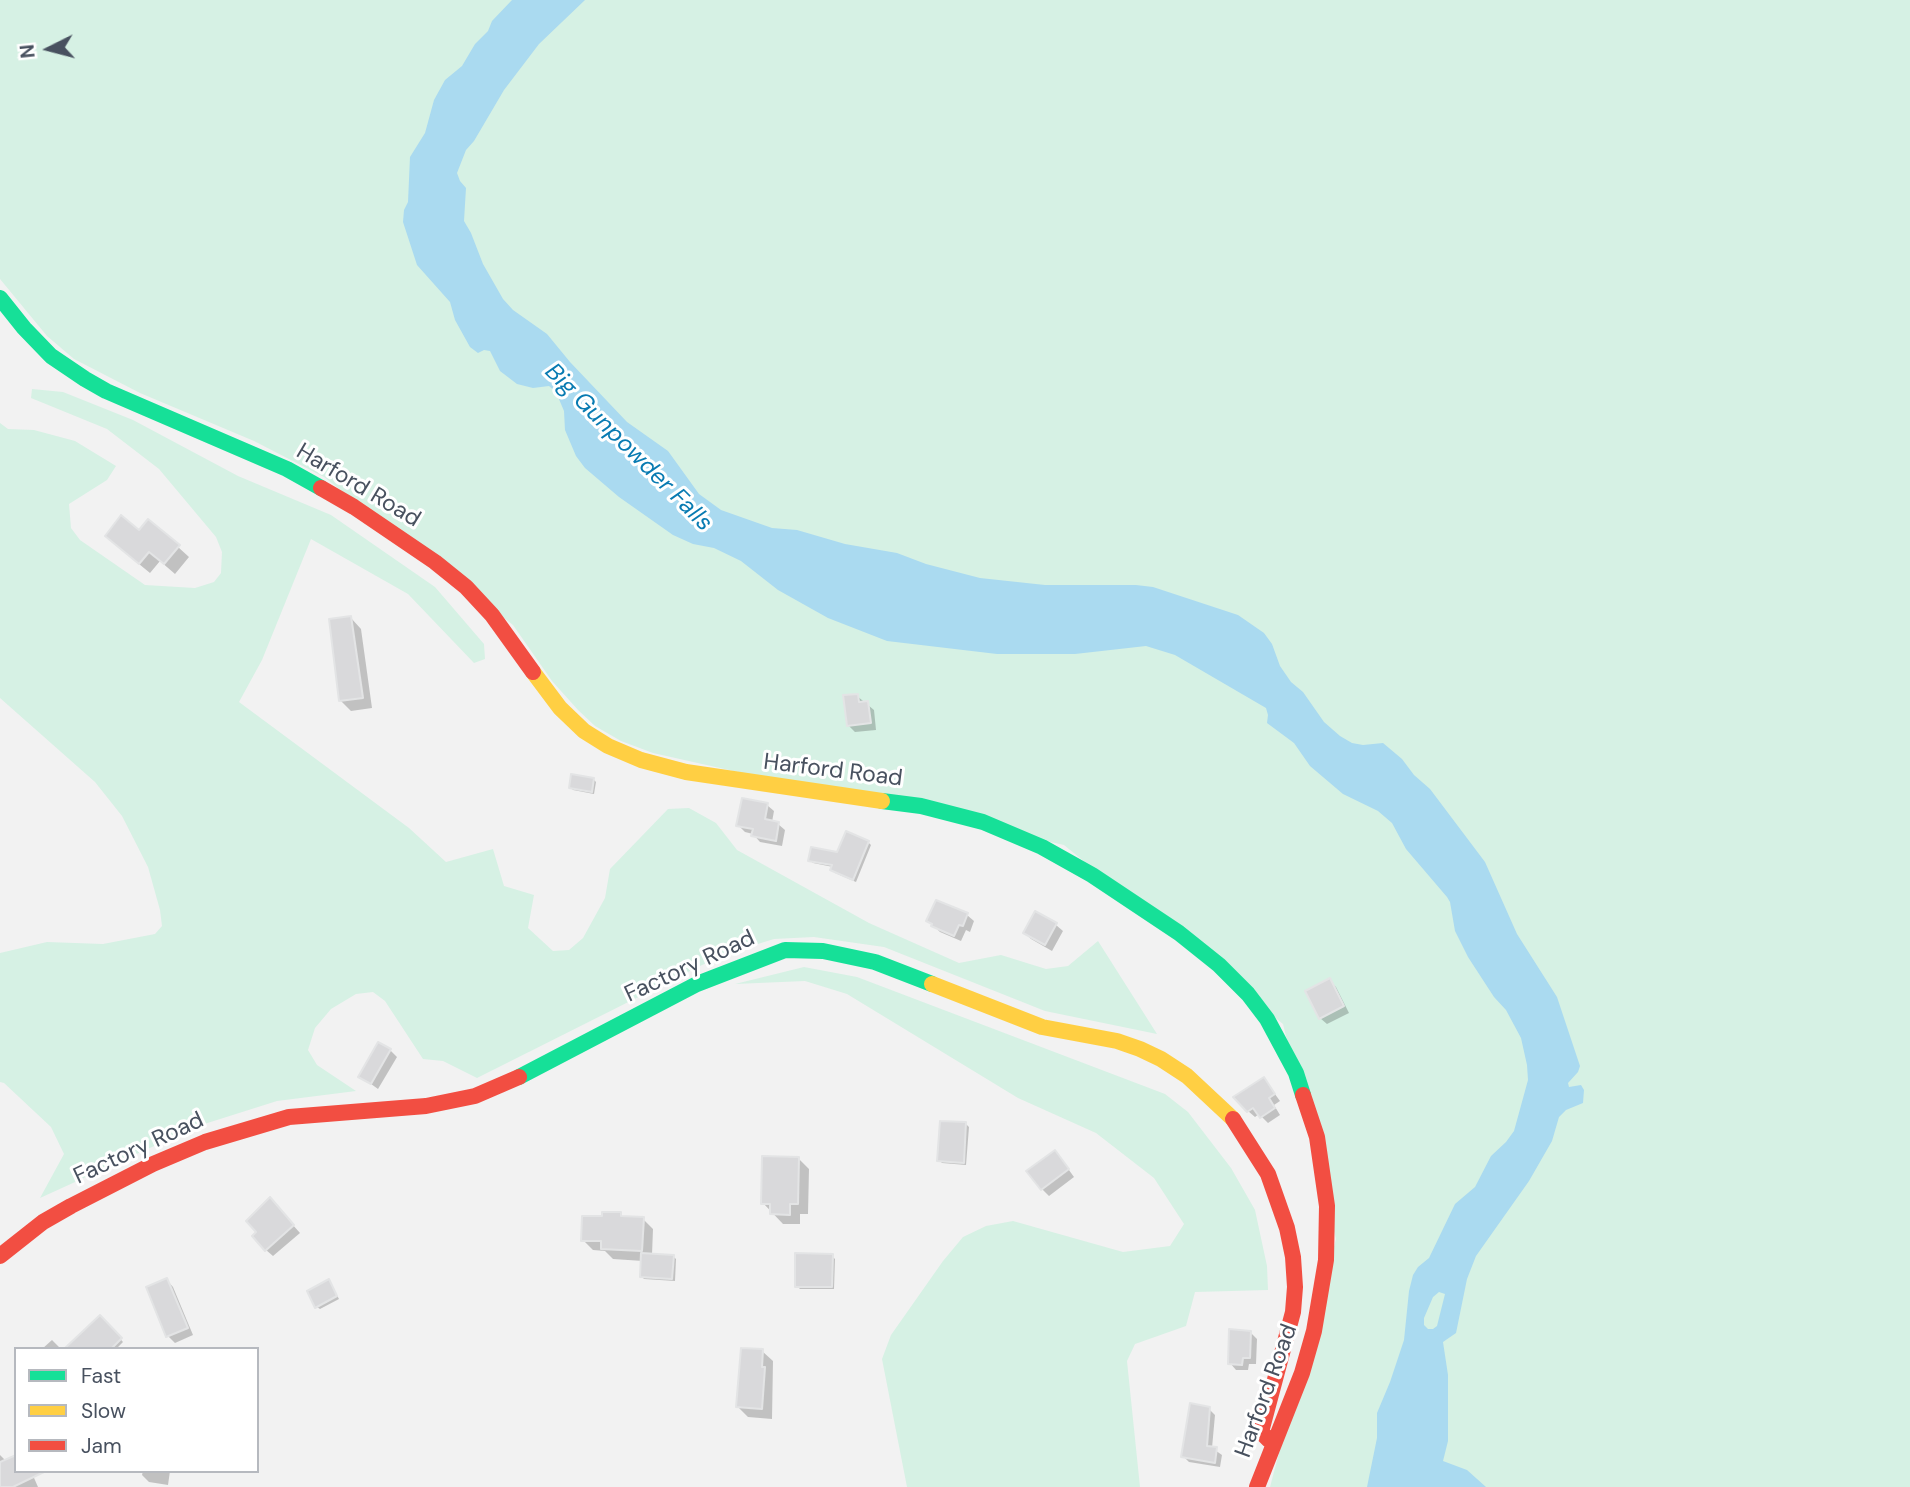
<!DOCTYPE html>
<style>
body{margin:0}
#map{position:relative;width:1910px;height:1487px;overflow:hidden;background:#f2f2f2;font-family:"DM Sans",sans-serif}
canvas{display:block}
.legend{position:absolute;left:14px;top:1347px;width:245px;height:126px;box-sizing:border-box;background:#fff;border:2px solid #b6b9bf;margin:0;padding:9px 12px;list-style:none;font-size:21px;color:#48515f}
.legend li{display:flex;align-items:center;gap:14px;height:35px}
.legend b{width:35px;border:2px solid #b6b9bf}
.north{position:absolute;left:14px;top:14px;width:70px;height:70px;-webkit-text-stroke:5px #fff;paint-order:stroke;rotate:264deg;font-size:19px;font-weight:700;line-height:28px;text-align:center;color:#48515f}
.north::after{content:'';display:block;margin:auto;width:24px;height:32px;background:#48515f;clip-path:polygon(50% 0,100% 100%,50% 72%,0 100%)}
</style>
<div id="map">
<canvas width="1910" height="1487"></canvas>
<ul class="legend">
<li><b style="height:9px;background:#16e098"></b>Fast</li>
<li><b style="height:9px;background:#ffcf43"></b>Slow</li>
<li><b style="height:9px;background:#f24e42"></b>Jam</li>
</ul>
<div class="north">N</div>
</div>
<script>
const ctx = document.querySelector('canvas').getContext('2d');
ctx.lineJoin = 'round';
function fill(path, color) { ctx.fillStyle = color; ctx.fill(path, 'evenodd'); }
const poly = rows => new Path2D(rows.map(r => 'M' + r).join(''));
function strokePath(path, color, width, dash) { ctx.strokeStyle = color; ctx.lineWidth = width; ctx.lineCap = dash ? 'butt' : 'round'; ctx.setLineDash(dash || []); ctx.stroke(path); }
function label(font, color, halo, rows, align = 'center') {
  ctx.font = font + ' "DM Sans",sans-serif'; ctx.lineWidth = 6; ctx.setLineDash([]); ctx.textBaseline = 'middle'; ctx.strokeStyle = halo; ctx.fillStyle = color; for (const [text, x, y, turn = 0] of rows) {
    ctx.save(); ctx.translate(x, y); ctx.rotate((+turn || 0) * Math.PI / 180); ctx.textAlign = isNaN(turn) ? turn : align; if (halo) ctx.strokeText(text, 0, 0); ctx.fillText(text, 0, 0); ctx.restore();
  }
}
fill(poly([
 [0,0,1910,0,1910,1487,1270,1487,1336,1239,1283,1024,1064,845,653,753,621,741,595,726,578,710,552,681,513,625,324,477,254,441,140,393,74,359,47,336,0,279],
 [32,389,63,392,133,420,238,476,331,515,435,587,484,644,485,659,474,663,408,594,311,539,262,660,239,702,409,828,446,862,493,849,504,886,534,895,528,928,553,951,569,950,583,938,605,898,610,869,668,809,689,808,716,823,737,850,869,923,959,963,1001,955,1046,969,1068,966,1098,941,1157,1034,1045,1011,884,947,814,937,774,939,722,955,477,1078,443,1061,423,1059,385,1001,373,992,356,994,331,1009,315,1028,308,1050,317,1065,356,1091,277,1101,198,1126,40,1198,64,1154,51,1127,4,1083,0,1082,0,953,47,942,103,944,155,934,162,926,160,910,148,867,122,816,95,782,0,698,0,423,8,429,34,430,75,441,116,466,107,480,69,504,71,528,80,540,145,585,195,588,214,582,221,573,222,552,216,537,159,469,107,429,31,398],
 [804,967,857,977,1165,1094,1188,1112,1231,1168,1255,1210,1267,1266,1268,1290,1195,1292,1186,1326,1135,1344,1127,1361,1140,1487,907,1487,882,1359,891,1335,943,1261,963,1237,986,1226,1013,1221,1123,1252,1170,1246,1184,1224,1154,1178,1096,1133,1018,1098,847,994,805,981,735,984]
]), '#d6f1e4');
fill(poly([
 [512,0,585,0,539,44,504,90,474,141,466,150,457,173,460,181,466,188,464,221,471,233,483,264,503,299,513,310,547,334,570,362,627,422,668,451,699,494,721,510,772,528,797,530,845,544,897,553,926,564,980,578,1045,585,1136,585,1153,587,1238,615,1264,633,1272,644,1280,666,1291,682,1303,692,1324,722,1340,736,1352,743,1363,745,1383,743,1402,759,1414,775,1430,789,1485,862,1517,934,1557,997,1580,1066,1578,1072,1568,1083,1569,1087,1581,1085,1584,1090,1583,1103,1566,1110,1559,1117,1552,1141,1529,1181,1476,1256,1467,1279,1456,1333,1443,1342,1448,1375,1448,1441,1443,1461,1467,1470,1486,1487,1367,1487,1377,1438,1377,1413,1390,1382,1404,1340,1409,1291,1413,1275,1418,1267,1429,1258,1455,1204,1475,1187,1491,1156,1506,1142,1514,1131,1528,1080,1527,1065,1521,1038,1506,1010,1494,997,1468,957,1455,931,1450,902,1447,897,1406,849,1392,823,1378,811,1343,794,1310,766,1294,743,1267,723,1268,715,1266,708,1175,655,1146,646,1075,654,997,654,887,641,828,618,778,590,741,561,714,548,693,544,673,535,619,497,585,468,576,456,565,430,564,411,556,392,549,386,533,388,517,384,500,371,490,351,484,350,478,353,470,347,455,320,450,302,417,265,403,222,404,210,408,202,410,157,425,133,434,100,445,80,462,66,475,44,488,31,492,21],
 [1439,1292,1445,1294,1437,1326,1433,1329,1428,1329,1424,1325,1424,1318,1433,1297]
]), '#aadaf0');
fill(poly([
 [139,533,178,547,189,557,175,574,160,561,150,573,117,546],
 [351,618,361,629,372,708,351,711,340,700],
 [857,696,874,710,876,730,855,732,849,726],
 [594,780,596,782,594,794,573,790,570,787],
 [767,805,774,811,772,822,778,824,785,830,782,846,760,842,753,834,745,832,738,825],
 [868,842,871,845,856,882,835,873,832,870,833,867,813,863,810,860,838,854],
 [937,902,967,915,974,921,970,932,966,930,961,941,940,932,928,921],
 [1035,913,1056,925,1063,931,1052,951,1031,939,1025,933],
 [1330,981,1336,987,1349,1013,1327,1024,1320,1018],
 [390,1050,397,1057,378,1089,360,1076],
 [1264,1079,1280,1101,1274,1105,1280,1115,1268,1123,1259,1114,1255,1117,1248,1111],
 [966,1124,969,1127,966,1165,942,1163,939,1160],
 [798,1158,809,1169,808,1214,800,1214,800,1224,783,1224,763,1203],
 [1061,1159,1074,1177,1049,1196,1042,1189],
 [276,1206,300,1233,273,1256,266,1250],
 [620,1214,624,1218,643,1219,653,1229,652,1255,673,1256,676,1259,675,1281,644,1279,642,1277,643,1261,613,1259,605,1251,593,1250,583,1240,603,1218],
 [832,1256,835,1259,834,1289,800,1289,797,1286],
 [167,1280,173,1287,193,1335,175,1343,168,1336],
 [331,1284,339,1299,320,1309,317,1307],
 [100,1317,123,1342,116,1349,98,1349],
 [1251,1333,1257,1339,1256,1364,1249,1364,1248,1370,1236,1370,1230,1363],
 [52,1340,61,1349,42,1349],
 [762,1351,773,1361,772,1419,748,1417,738,1407],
 [1209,1409,1215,1415,1212,1448,1222,1455,1220,1467,1189,1462,1183,1456],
 [0,1455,16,1471,31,1471,38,1487,0,1487],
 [143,1471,170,1471,168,1485,149,1482,142,1475]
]), '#0003');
const building = poly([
 [121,515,139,530,148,519,180,545,164,564,149,552,139,564,105,536,121,515],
 [351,616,363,698,339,701,329,619,351,616],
 [858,694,859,702,868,701,871,723,847,726,843,695,858,694],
 [571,774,594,778,592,792,569,788,571,774],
 [742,798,768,803,765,819,779,822,776,841,751,836,753,829,736,826,742,798],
 [846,831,869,841,853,880,830,870,832,865,808,861,811,847,837,852,846,831],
 [936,900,968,913,963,926,959,925,954,936,931,926,932,924,926,921,936,900],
 [1035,911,1057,923,1045,945,1023,933,1035,911],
 [1330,978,1344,1006,1319,1019,1305,991,1330,978],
 [378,1042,391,1049,371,1084,358,1077,378,1042],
 [1264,1077,1275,1094,1269,1098,1275,1108,1260,1118,1253,1108,1247,1112,1233,1097,1264,1077],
 [940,1121,966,1122,964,1163,937,1161,940,1121],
 [1055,1150,1069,1169,1041,1190,1026,1171,1055,1150],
 [762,1156,799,1157,798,1204,790,1204,790,1215,770,1214,770,1204,761,1204,762,1156],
 [270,1197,294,1225,265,1251,252,1236,256,1232,246,1221,270,1197],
 [602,1212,621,1212,621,1216,644,1217,642,1251,601,1249,601,1241,581,1241,582,1216,602,1216,602,1212],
 [641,1253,674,1255,672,1279,640,1277,641,1253],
 [795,1253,833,1254,832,1287,795,1287,795,1253],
 [167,1278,188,1328,166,1337,146,1287,167,1278],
 [329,1279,337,1296,315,1308,307,1291,329,1279],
 [100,1315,122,1338,111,1349,64,1349,100,1315],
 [1229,1329,1251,1331,1250,1358,1243,1358,1242,1365,1228,1364,1229,1329],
 [741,1348,763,1349,762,1367,765,1367,762,1409,736,1407,741,1348],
 [1190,1403,1210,1407,1207,1446,1217,1447,1215,1463,1181,1457,1190,1403],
 [16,1455,16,1471,46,1471,13,1487,0,1487,0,1462,16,1455]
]);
fill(building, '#d9d9db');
strokePath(building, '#e3e4e5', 2);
strokePath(poly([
 [0,298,24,328,51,356,85,379,106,391,287,469,321,488],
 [882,801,921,806,983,822,1042,847,1092,875,1179,933,1219,965,1248,994,1267,1019,1296,1073,1303,1095],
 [519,1077,697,984,785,950,823,951,875,962,932,984]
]), '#16e098', 16);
strokePath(poly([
 [533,672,560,708,584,731,608,746,641,760,686,772,882,801],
 [932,984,1042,1027,1117,1041,1140,1049,1161,1059,1187,1076,1233,1119]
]), '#ffcf43', 16);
strokePath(poly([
 [321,488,354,507,435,562,466,587,492,615,533,672],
 [1233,1119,1268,1174,1287,1228,1293,1257,1295,1287,1293,1312,1261,1432,1269,1440],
 [0,1256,43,1222,71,1206,153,1164,205,1142,289,1117,426,1106,475,1096,519,1077],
 [1257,1487,1302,1373,1314,1331,1326,1260,1327,1206,1317,1137,1303,1095]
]), '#f24e42', 16);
label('23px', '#48515f', '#fff', [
 ["Harford Road",358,486,31],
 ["Harford Road",833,771,7],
 ["Factory Road",690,967,-25],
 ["Factory Road",139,1149,-25],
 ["Harford Road",1267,1391,-70]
]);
label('italic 24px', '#087bb2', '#fff', [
 ["Big Gunpowder Falls",628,448,45]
]);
</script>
